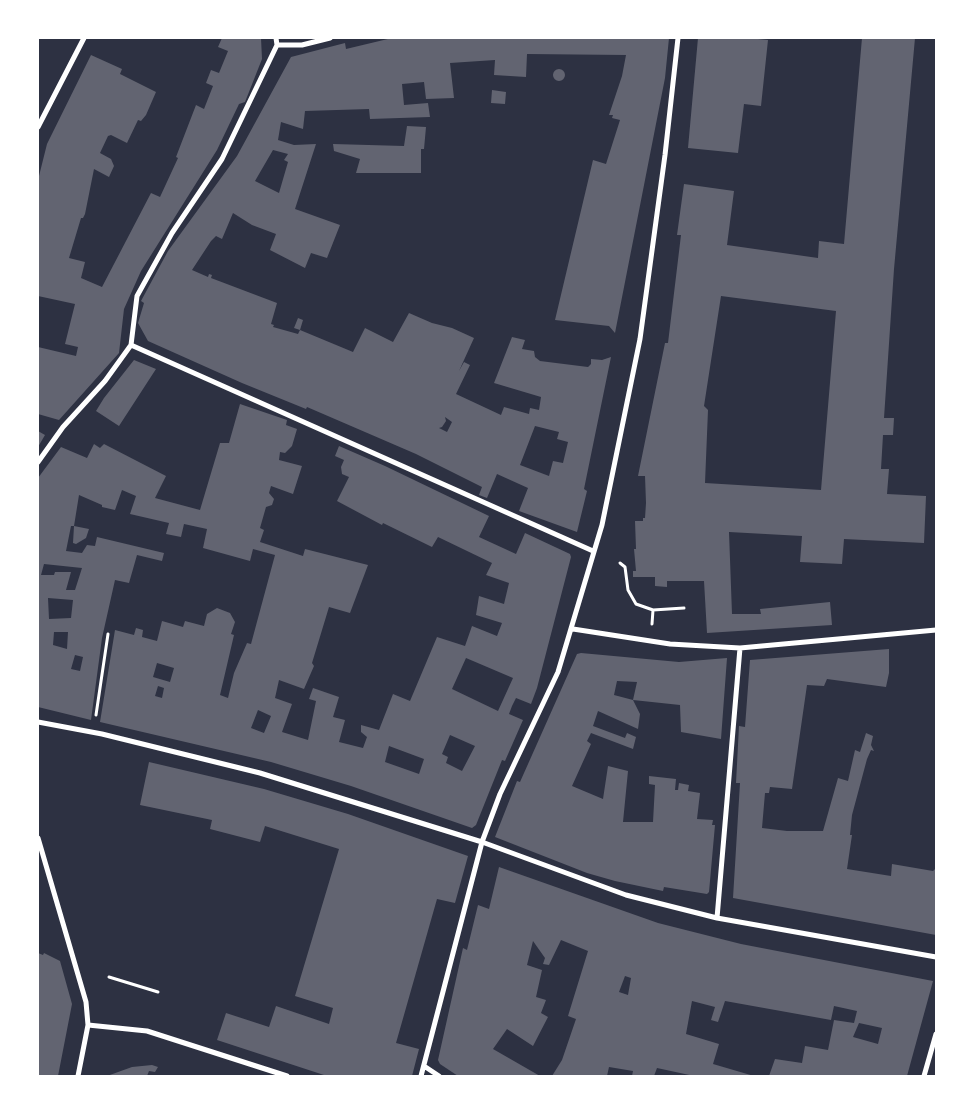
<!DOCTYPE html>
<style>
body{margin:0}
#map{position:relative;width:974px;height:1114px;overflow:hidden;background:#2d3142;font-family:Barlow,sans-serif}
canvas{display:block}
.frame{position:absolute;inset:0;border:39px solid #fff;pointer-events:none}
</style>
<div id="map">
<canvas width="974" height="1114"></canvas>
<div class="frame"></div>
</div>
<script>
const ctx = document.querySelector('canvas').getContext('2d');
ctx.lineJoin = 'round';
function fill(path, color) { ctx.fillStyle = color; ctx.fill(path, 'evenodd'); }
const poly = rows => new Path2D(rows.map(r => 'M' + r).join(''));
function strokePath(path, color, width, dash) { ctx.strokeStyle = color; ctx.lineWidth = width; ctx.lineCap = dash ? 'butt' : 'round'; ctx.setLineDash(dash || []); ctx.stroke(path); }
fill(poly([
 [222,38,261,38,262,59,245,102,239,104,217,150,141,271,124,309,119,353,59,420,38,414,38,347,76,356,78,347,65,344,75,304,38,296,38,180,47,144,91,55,122,69,120,74,156,92,146,115,141,121,138,120,127,143,111,135,108,136,100,153,111,159,114,166,109,177,94,169,85,214,83,218,81,218,69,258,85,262,81,278,102,287,151,193,160,197,178,158,176,157,196,105,204,109,213,86,206,83,211,70,219,73,228,51,218,47],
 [392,38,669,38,665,78,615,333,609,326,555,320,593,160,606,164,620,120,612,118,613,115,609,115,622,76,626,55,527,54,526,77,494,75,495,60,450,63,454,98,426,99,424,82,402,84,404,105,428,103,430,117,370,119,369,109,305,111,303,129,281,122,278,140,294,145,316,144,295,209,340,225,327,258,311,253,305,268,270,250,276,234,252,225,233,213,222,239,216,236,211,241,192,270,208,277,209,274,212,275,211,278,277,303,271,324,274,325,273,327,298,334,300,330,353,352,365,328,393,342,409,313,432,323,452,328,474,338,459,371,464,362,470,365,456,394,501,415,504,407,529,414,530,408,539,410,541,397,494,383,512,337,525,340,522,349,534,351,535,357,540,361,588,367,591,364,591,359,602,360,611,357,584,489,587,491,577,532,519,511,528,488,497,474,487,498,479,495,482,487,416,454,307,407,306,409,242,383,148,341,138,323,144,303,141,301,168,251,237,156,291,57,345,43,346,49],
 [273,150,288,154,284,160,288,162,279,193,255,181],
 [445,417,452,422,447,432,439,428,442,427,446,421],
 [535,426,559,432,557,439,568,442,563,463,553,461,549,476,520,465],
 [698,38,748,38,768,40,761,106,744,104,738,153,688,148],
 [862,38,915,38,894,269,884,418,894,418,893,435,883,435,881,469,889,469,887,494,926,496,924,543,844,539,842,564,800,562,802,536,729,532,732,614,761,614,760,609,830,602,832,625,707,633,704,581,667,581,667,587,655,586,655,577,633,577,633,571,636,571,634,549,636,549,635,521,643,521,643,518,645,518,646,503,645,476,638,476,665,343,668,343,681,235,677,235,684,184,734,191,727,245,818,258,819,241,844,244],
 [721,296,836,311,821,490,705,483,708,410,704,406],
 '553 75a6 6 0 1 1 12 0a6 6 0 1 1-12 0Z',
 [492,90,506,92,505,104,491,103],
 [407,126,426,127,424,149,421,149,421,173,356,173,360,159,334,151,333,144,404,146],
 [298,318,303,320,300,330,294,328],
 [134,360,156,369,119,426,96,411,104,398],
 [240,404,287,420,286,425,297,429,292,446,285,453,280,452,279,460,302,466,293,494,271,486,269,493,274,499,272,505,266,507,260,528,264,530,260,542,303,556,305,549,368,565,350,613,329,607,312,663,314,666,304,689,279,680,275,698,292,704,282,732,308,740,316,701,309,699,313,688,339,697,333,717,345,720,339,742,363,748,367,737,361,732,361,725,379,730,393,694,410,701,437,637,465,646,472,626,497,636,502,623,476,615,479,596,504,604,509,583,486,575,492,563,438,537,432,547,383,523,382,525,337,501,349,477,342,474,341,467,344,460,335,456,339,446,385,466,489,516,479,537,516,554,525,533,570,554,571,557,537,688,531,704,516,698,512,706,509,714,523,720,505,761,502,760,476,825,472,828,351,786,271,762,100,722,115,630,134,635,136,628,143,630,142,637,157,641,162,621,183,627,185,621,204,626,207,614,217,608,230,613,235,622,231,634,234,635,220,695,228,698,234,673,247,643,251,644,275,555,253,549,250,561,203,548,207,529,184,524,181,537,166,534,169,523,130,514,136,496,122,490,115,510,102,507,102,505,79,495,74,526,71,526,66,551,82,553,87,545,95,546,97,537,164,553,162,561,137,555,129,583,115,580,102,638,91,720,38,707,38,478,61,447,87,458,94,444,100,448,104,444,166,476,155,498,200,510,220,443,229,443],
 [44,564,82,568,75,590,66,590,71,572,55,572,54,575,41,575],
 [48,598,73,600,71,618,49,619],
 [54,632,68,632,67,649,53,645],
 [75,655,83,657,80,671,71,669],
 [466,658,513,678,498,711,452,689],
 [157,663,174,668,170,682,153,677],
 [158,686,164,688,162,698,155,696],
 [258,710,271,716,264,733,251,728],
 [450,735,475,746,462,771,446,763,448,757,442,754],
 [389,746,424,759,419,774,385,762],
 [38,431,45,435,38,447],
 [74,526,89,529,86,538,76,544,73,543],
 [889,649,889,673,886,687,827,679,824,686,807,685,792,789,770,787,769,793,765,793,762,828,787,831,823,831,838,778,848,781,855,750,860,752,866,733,873,736,871,745,874,751,871,750,867,759,852,815,850,835,852,835,847,869,891,876,892,864,933,871,936,868,936,935,733,898,740,783,736,783,739,726,745,727,750,660],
 [581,653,679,662,727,658,721,739,681,732,680,705,633,700,637,682,617,681,614,695,633,700,640,714,638,729,598,711,593,726,625,738,627,733,636,737,633,749,591,733,587,741,591,744,572,786,603,799,608,766,628,771,623,822,653,822,655,785,649,784,649,776,676,779,675,790,678,790,679,783,689,785,688,791,700,793,697,819,713,820,712,825,715,825,709,892,707,894,664,887,663,891,615,881,587,873,495,837,517,781,520,782,577,654],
 [149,762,264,789,348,814,468,856,455,903,437,899,396,1043,419,1049,412,1076,327,1076,217,1040,226,1013,269,1027,276,1006,329,1024,333,1008,295,996,339,849,265,826,260,842,210,829,212,820,140,805],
 [499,867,658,923,741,944,933,981,907,1076,769,1076,775,1059,802,1063,805,1046,828,1050,834,1020,854,1023,857,1011,834,1006,831,1020,725,1001,718,1022,711,1020,715,1007,692,1001,686,1034,719,1044,713,1064,754,1076,694,1076,657,1068,654,1076,632,1076,633,1071,609,1067,607,1076,552,1076,562,1060,576,1019,568,1016,588,951,561,940,549,965,543,964,545,958,533,941,527,965,542,970,536,997,546,1000,541,1013,548,1017,533,1046,507,1029,493,1049,540,1076,458,1076,440,1064,438,1060,463,948,467,950,478,905,489,909],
 [625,976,631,978,628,995,619,992],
 [859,1023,882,1028,878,1044,853,1037],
 [38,953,43,955,44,953,60,961,72,1004,58,1076,38,1076],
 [152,1065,158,1067,155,1072,149,1071,147,1076,107,1076,132,1067]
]), '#626471');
strokePath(poly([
 [620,563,625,567,628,590,636,604,653,610,652,624],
 [653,610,684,608],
 [96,715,108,634],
 [109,977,158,992]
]), '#fff', 3);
strokePath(poly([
 [277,45,302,45,330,38],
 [38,127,84,38],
 [131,345,593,551],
 [38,462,63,427,105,381,131,345,137,296,172,233,222,159,277,45,276,38],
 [573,629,670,644,740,648,936,630],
 [38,722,102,734,260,773,482,842,626,895,717,918,936,957],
 [38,838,86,1002,88,1025,78,1076],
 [717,918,740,648],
 [88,1025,147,1031,287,1076],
 [424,1066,439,1076],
 [421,1076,482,842,500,794,558,672,602,525,640,339,665,155,678,38],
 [924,1076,936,1034]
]), '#fff', 5);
</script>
